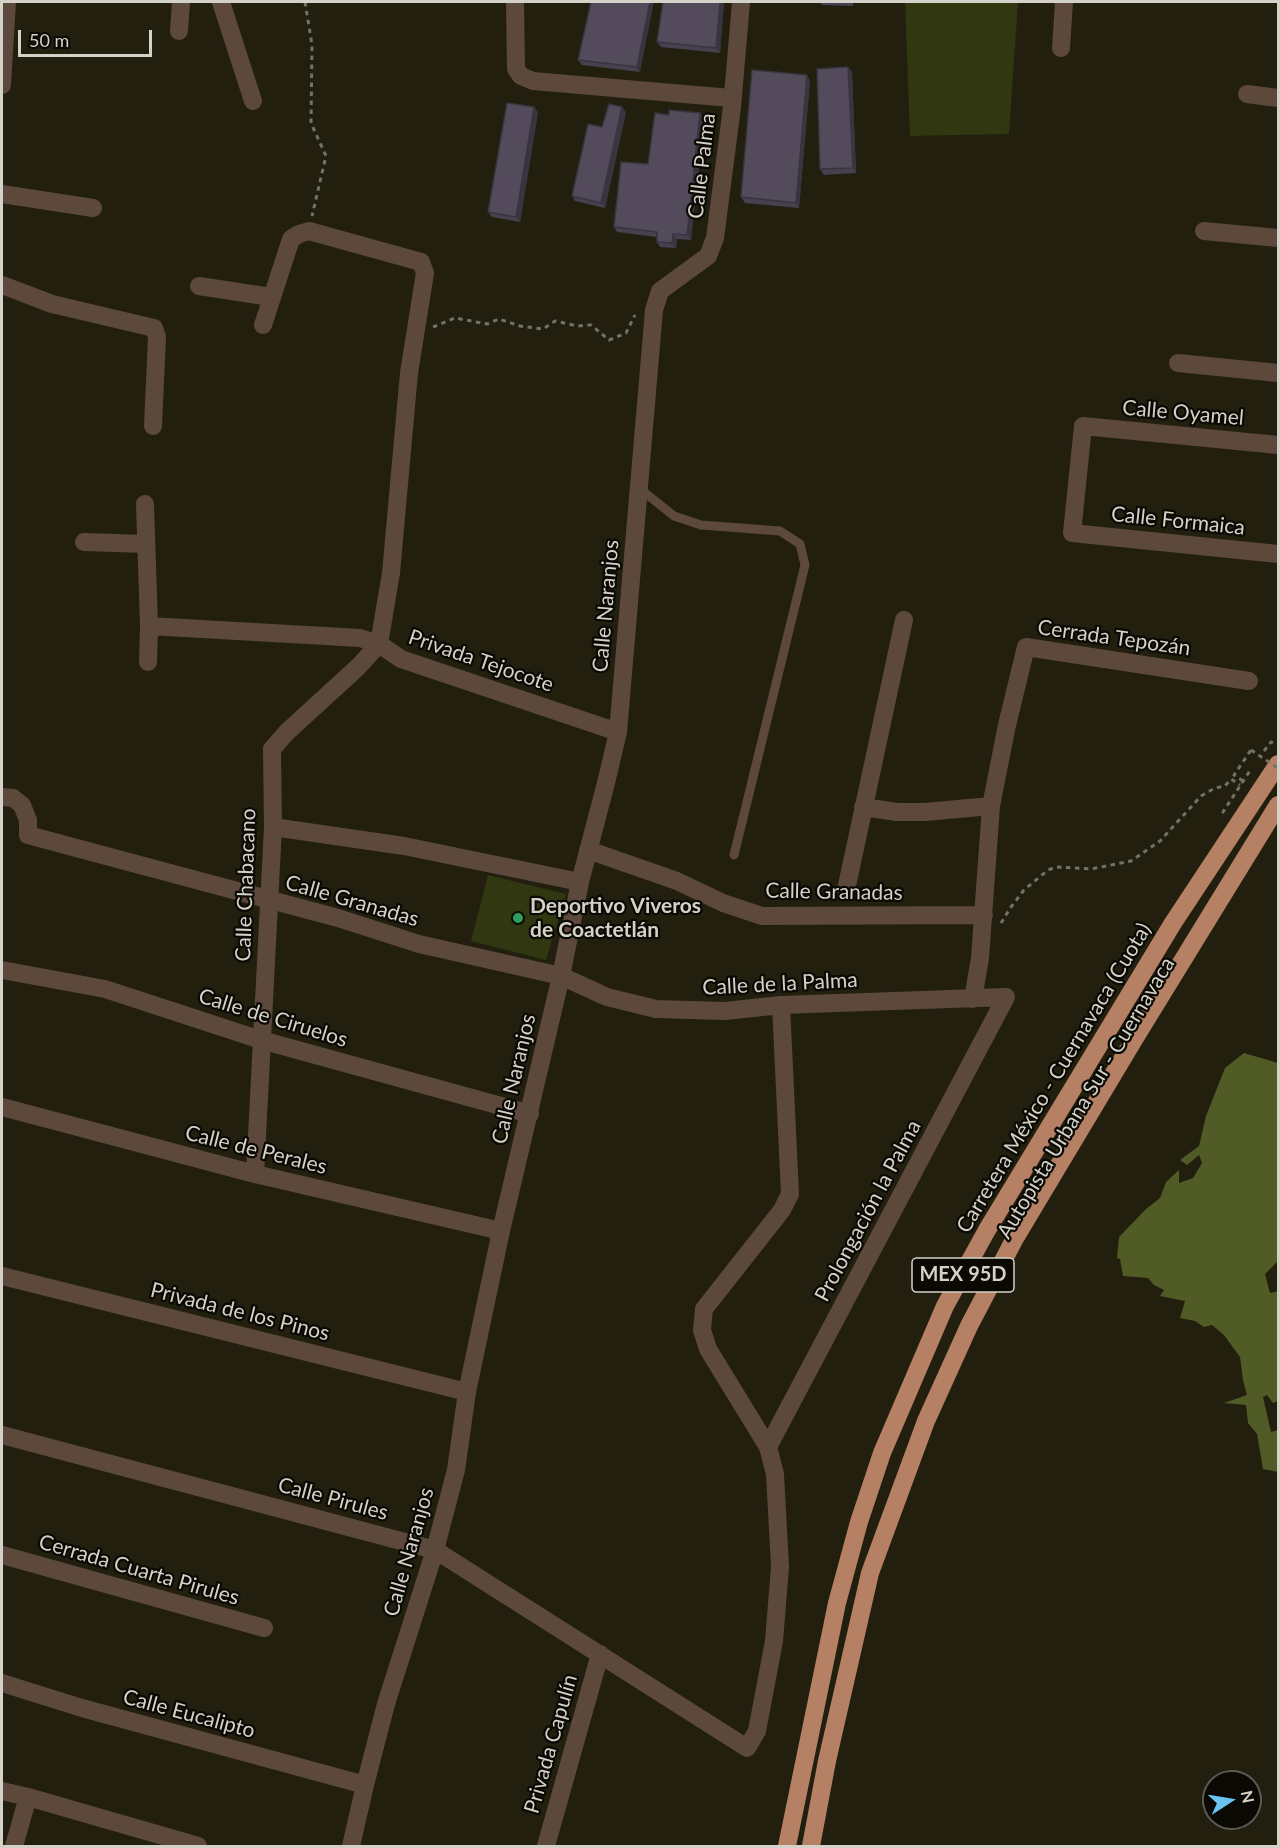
<!DOCTYPE html>
<meta charset="utf-8">
<style>
body{margin:0}
#map{position:relative;width:1280px;height:1848px;overflow:hidden;background:#221f0f;font-family:Lato,sans-serif}
canvas{display:block}
.frame{position:absolute;inset:0;border:3px solid #d4d2c8;pointer-events:none}
.north{position:absolute;left:1202px;top:1770px;width:60px;height:60px;box-sizing:border-box;background:#0a0904;border:2px solid #5b5952;border-radius:50%;rotate:78deg;font-size:16px;font-weight:700;line-height:24px;text-align:center;color:#d4d2c8}
.north::after{content:'';display:block;margin:auto;width:21px;height:27px;background:#6ac3f1;clip-path:polygon(50% 0,100% 100%,50% 72%,0 100%)}
.scale{position:absolute;left:18px;top:30px;width:134px;height:27px;box-sizing:border-box;border:3px solid #d4d2c8;border-top:0;padding-left:8px;font-size:18px;line-height:21px;white-space:nowrap;color:#d4d2c8;-webkit-text-stroke:4px #0a0904;paint-order:stroke}
</style>
<div id="map">
<canvas width="1280" height="1848"></canvas>
<div class="frame"></div>
<div class="north">N</div>
<div class="scale">50 m</div>
</div>
<script>
const ctx = document.querySelector('canvas').getContext('2d');
ctx.lineJoin = 'round';
function fill(path, color) { ctx.fillStyle = color; ctx.fill(path, 'evenodd'); }
const poly = rows => new Path2D(rows.map(r => 'M' + r).join(''));
function strokePath(path, color, width, dash) { ctx.strokeStyle = color; ctx.lineWidth = width; ctx.lineCap = dash ? 'butt' : 'round'; ctx.setLineDash(dash || []); ctx.stroke(path); }
function label(font, color, halo, rows, align = 'center') {
  ctx.font = font + ' Lato,sans-serif'; ctx.lineWidth = 4.5; ctx.setLineDash([]); ctx.textBaseline = 'middle'; ctx.strokeStyle = halo; ctx.fillStyle = color; for (const [text, x, y, turn = 0] of rows) {
    ctx.save(); ctx.translate(x, y); ctx.rotate((+turn || 0) * Math.PI / 180); ctx.textAlign = isNaN(turn) ? turn : align; if (halo) ctx.strokeText(text, 0, 0); ctx.fillText(text, 0, 0); ctx.restore();
  }
}
fill(poly([
 [905,2,1018,2,1009,134,910,136],
 [488,875,566,894,546,960,471,941]
]), '#303711');
fill(poly([
 [1244,1053,1278,1063,1278,1261,1265,1274,1270,1293,1278,1291,1278,1401,1273,1403,1267,1395,1263,1397,1271,1432,1278,1430,1278,1472,1263,1469,1257,1434,1248,1423,1246,1405,1224,1403,1247,1395,1243,1380,1240,1357,1224,1335,1212,1325,1204,1327,1195,1321,1180,1318,1185,1301,1160,1296,1164,1290,1154,1285,1148,1278,1123,1276,1120,1259,1117,1258,1119,1237,1146,1209,1160,1198,1166,1182,1179,1170,1179,1183,1193,1178,1202,1163,1199,1155,1187,1165,1180,1160,1199,1146,1206,1116,1225,1068]
]), '#505b25');
strokePath(poly([
 [305,2,312,45,311,123,326,156,312,216],
 [433,327,455,318,487,324,499,319,520,326,543,329,555,321,577,326,591,325,609,340,626,333,635,315],
 [1264,751,1271,742,1278,744],
 [1243,781,1234,775,1251,750],
 [1224,813,1223,812,1251,769],
 [1001,923,1011,907,1024,890,1048,870,1056,867,1091,869,1131,861,1160,841,1201,796,1215,788,1225,786,1231,779,1240,785]
]), '#747264', 3, [4.5, 4.5]);
strokePath(poly([
 [639,488,674,516,701,525,780,531,800,544,805,565,734,855]
]), '#5d483c', 9);
strokePath(poly([
 [221,2,253,101],
 [515,2,516,69,521,76,533,81,731,98],
 [179,31,181,2],
 [1061,48,1064,2],
 [2,85,7,2],
 [1247,94,1278,98],
 [2,194,93,208],
 [1204,231,1278,238],
 [2,285,52,304,154,328,157,337,153,426],
 [199,286,271,297],
 [1178,363,1278,373],
 [1278,445,1083,426,1072,533,1278,554],
 [145,504,149,626,148,662],
 [84,542,146,544],
 [149,626,360,638,379,644,401,659,618,732],
 [2,797,13,798,22,805,28,820,28,835,338,918,419,944,561,976,607,997,656,1009,725,1011,781,1005,1006,997],
 [863,807,897,812,925,812,991,806],
 [273,827,404,846,580,882],
 [588,850,677,881,723,903,762,916,984,915],
 [846,890,904,620],
 [2,970,105,989,261,1040,530,1114],
 [973,999,980,958,991,806,1007,725,1026,647,1249,681],
 [2,1107,255,1174,501,1231],
 [255,1174,273,827,272,749,287,732,358,667,379,644,391,573,409,373,425,273,421,262,309,231,299,234,291,239,263,325],
 [2,1276,467,1392],
 [2,1435,435,1550,747,1748,757,1731,774,1641,780,1567,775,1474,768,1447,708,1349,702,1330,704,1309,782,1210,790,1194,781,1005],
 [768,1447,1006,997],
 [2,1555,264,1628],
 [2,1791,28,1797,198,1846],
 [14,1846,28,1797],
 [546,1846,600,1654]
]), '#5d483c', 18);
strokePath(poly([
 [2,1683,82,1708,365,1785],
 [351,1846,365,1785,386,1704,435,1550,456,1470,467,1392,501,1231,561,976,580,882,606,783,618,732,654,310,660,291,708,256,715,238,732,107,741,2]
]), '#5d483c', 18);
strokePath(poly([
 [787,1846,837,1603,859,1522,882,1453,945,1306,987,1230,1173,923,1278,764],
 [811,1846,827,1761,870,1573,926,1421,969,1326,1014,1240,1135,1038,1278,805]
]), '#b58063', 18);
strokePath(poly([
 [1251,750,1278,768]
]), '#747264', 3, [4.5, 4.5]);
fill(poly([
 [591,2,640,72,582,65,578,60],
 [724,2,720,53,661,47,657,42],
 [820,2,853,2,853,6,822,5],
 [848,67,852,72,856,173,824,175,820,169],
 [810,80,799,208,745,203,741,197],
 [534,107,538,112,520,222,492,217,488,212],
 [622,107,626,112,605,208,575,201,572,196,602,127],
 [669,115,704,118,691,240,677,239,676,248,660,247,657,242,657,237,617,232,614,227,648,164]
]), '#47404e');
fill(poly([
 [650,2,654,2,640,72,637,67],
 [720,2,724,2,720,53,716,48],
 [848,67,852,72,856,173,853,168],
 [807,75,810,80,799,208,796,203],
 [534,107,538,112,520,222,516,217],
 [622,107,626,112,605,208,601,203],
 [700,113,704,118,691,240,687,235],
 [673,234,677,239,676,248,672,243]
]), '#3a3440');
const building = poly([
 [591,2,650,2,637,67,578,60,591,2],
 [663,2,720,2,716,48,657,42,663,2],
 [848,67,853,168,820,169,817,69,848,67],
 [752,70,807,75,796,203,741,197,752,70],
 [507,103,534,107,516,217,488,212,507,103],
 [609,104,622,107,601,203,572,196,588,124,602,127,609,104],
 [669,110,700,113,687,235,673,234,672,243,657,242,657,232,614,227,621,162,648,164,655,113,669,115,669,110]
]);
fill(building, '#534b5b');
strokePath(building, '#3a3440', 1.5);
for (const [x, y, r, color] of [
 [518,918,6,"#2e9e5b"]
]) { const dot = new Path2D(); dot.arc(x, y, r, 0, 2 * Math.PI); ctx.fillStyle = color; ctx.fill(dot); strokePath(dot, '#0a0904', 2); }
for (const [x, y, w] of [
 [963,1275,102]
]) { const box = new Path2D(); box.roundRect(x - w / 2, y - 17, w, 34, 4.5); ctx.fillStyle = '#0a0904'; ctx.fill(box); strokePath(box, '#d4d2c8', 1.5); }
label('bold 20px', '#d4d2c8', null, [
 ["MEX 95D",963,1275]
]);
label('21px', '#d4d2c8', '#0a0904', [
 ["Calle Palma",702,166,-83],
 ["Calle Oyamel",1183,413,5],
 ["Calle Formaica",1178,521,6],
 ["Calle Naranjos",606,606,-85],
 ["Cerrada Tepozán",1114,638,8],
 ["Privada Tejocote",481,661,19],
 ["Calle Chabacano",246,885,-88],
 ["Calle Granadas",834,892,1],
 ["Calle Granadas",352,901,16],
 ["Calle de la Palma",780,984,-3],
 ["Calle de Ciruelos",273,1018,17],
 ["Carretera México - Cuernavaca (Cuota)",1054,1078,-59],
 ["Calle Naranjos",514,1079,-77],
 ["Autopista Urbana Sur - Cuernavaca",1086,1098,-59],
 ["Calle de Perales",256,1150,14],
 ["Prolongación la Palma",868,1211,-62],
 ["Privada de los Pinos",240,1312,14],
 ["Calle Pirules",333,1499,15],
 ["Calle Naranjos",409,1552,-74],
 ["Cerrada Cuarta Pirules",139,1570,16],
 ["Calle Eucalipto",189,1714,15],
 ["Privada Capulín",551,1744,-74]
]);
label('bold 21px', '#d4d2c8', '#0a0904', [
 ["Deportivo Viveros",530,906],
 ["de Coactetlán",530,930]
], 'left');
</script>
